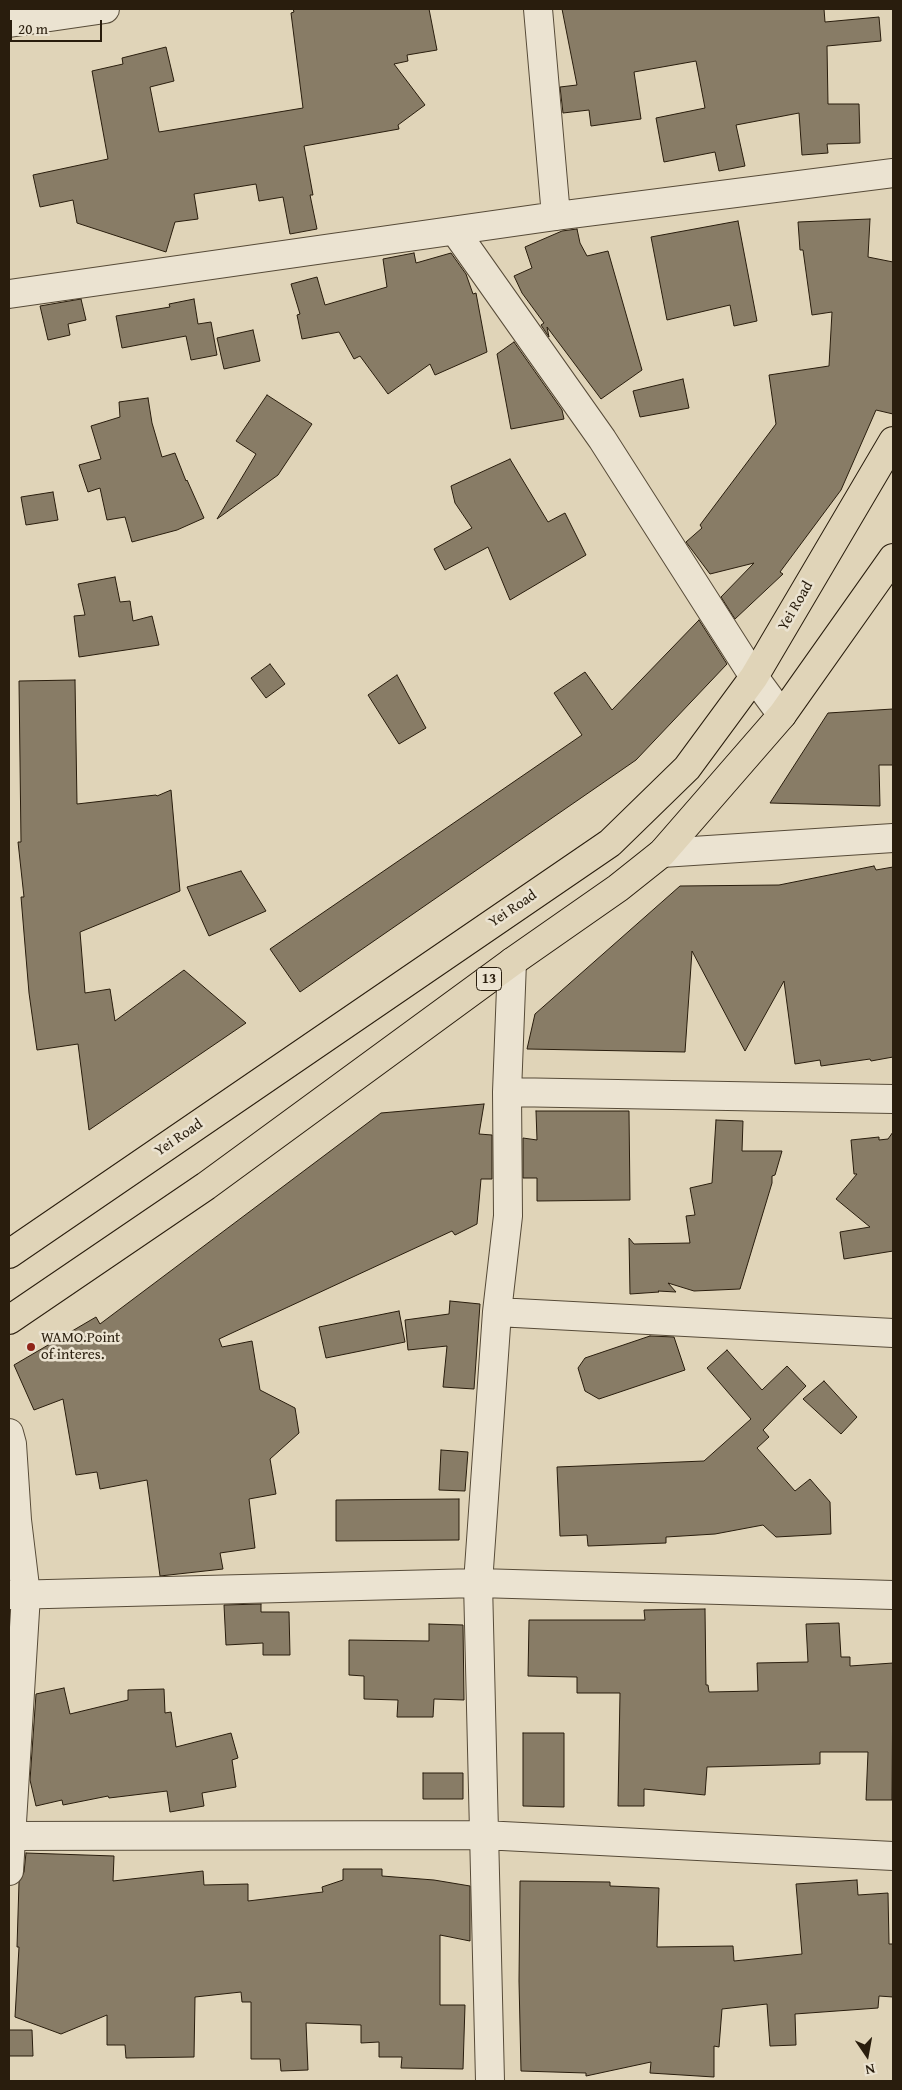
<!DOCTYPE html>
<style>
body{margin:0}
#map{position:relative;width:902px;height:2090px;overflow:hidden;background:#e0d4b8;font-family:"Gentium Book Plus",serif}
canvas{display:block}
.frame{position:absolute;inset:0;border:10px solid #291d0d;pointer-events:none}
.north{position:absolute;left:842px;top:2030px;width:50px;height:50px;-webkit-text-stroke:4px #ebe3d1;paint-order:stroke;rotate:168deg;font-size:14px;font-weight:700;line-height:20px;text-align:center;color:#291d0d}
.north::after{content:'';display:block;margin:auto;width:18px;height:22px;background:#291d0d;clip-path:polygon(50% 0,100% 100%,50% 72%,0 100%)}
.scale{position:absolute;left:10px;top:20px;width:92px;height:22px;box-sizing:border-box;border:2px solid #291d0d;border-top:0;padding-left:6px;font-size:15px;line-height:18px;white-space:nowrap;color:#291d0d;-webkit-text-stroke:4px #ebe3d1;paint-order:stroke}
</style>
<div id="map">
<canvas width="902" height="2090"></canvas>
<div class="frame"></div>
<div class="north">N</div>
<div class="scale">20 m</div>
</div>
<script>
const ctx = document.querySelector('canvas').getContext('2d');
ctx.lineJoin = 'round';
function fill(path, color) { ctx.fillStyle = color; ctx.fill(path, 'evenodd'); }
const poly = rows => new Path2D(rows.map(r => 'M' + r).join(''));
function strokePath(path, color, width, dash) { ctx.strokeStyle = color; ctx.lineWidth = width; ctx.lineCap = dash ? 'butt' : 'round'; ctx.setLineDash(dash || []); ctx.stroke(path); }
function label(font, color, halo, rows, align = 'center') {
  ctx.font = font + ' "Gentium Book Plus",serif'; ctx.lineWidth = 5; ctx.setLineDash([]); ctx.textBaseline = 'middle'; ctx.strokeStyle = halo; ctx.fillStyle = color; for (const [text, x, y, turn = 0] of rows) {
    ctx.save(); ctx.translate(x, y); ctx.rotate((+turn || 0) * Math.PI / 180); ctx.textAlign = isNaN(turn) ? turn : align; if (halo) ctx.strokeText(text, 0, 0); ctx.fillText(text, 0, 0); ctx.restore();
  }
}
const building = poly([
 [293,9,429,9,437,50,407,55,408,61,394,64,425,105,398,125,399,129,304,146,313,195,310,195,317,229,290,234,283,197,259,201,256,184,194,194,198,219,175,222,166,252,77,223,73,200,40,207,33,175,108,159,92,71,123,64,122,58,166,47,174,81,150,87,159,132,303,108,291,13,294,12,293,9],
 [562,9,824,9,825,22,879,17,881,41,827,46,828,104,859,104,860,143,827,144,828,153,802,155,799,113,736,125,745,166,719,171,715,152,664,162,656,118,705,108,696,61,634,72,641,119,591,126,589,110,563,113,560,87,577,85,562,9],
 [870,219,868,257,893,262,893,414,876,410,841,490,780,572,783,574,735,619,721,597,754,563,710,574,686,542,702,528,700,525,776,424,769,375,829,366,832,312,812,315,803,250,800,250,798,222,870,219],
 [738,221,757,321,734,326,730,305,667,320,651,237,738,221],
 [577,229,580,243,587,256,608,251,642,370,601,399,547,327,549,337,541,325,544,323,522,293,514,276,532,268,525,247,562,231,577,229],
 [414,253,416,263,451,253,466,274,473,294,476,293,487,352,435,375,430,364,388,394,360,356,354,359,339,332,302,339,297,315,300,314,291,284,317,277,325,305,387,287,383,259,414,253],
 [81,299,86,320,68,324,70,335,48,340,40,306,81,299],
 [194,299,198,324,211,322,217,355,191,360,186,336,122,348,116,316,170,307,169,304,194,299],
 [253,330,260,361,224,369,217,338,253,330],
 [514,342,562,410,564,419,511,429,497,354,514,342],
 [683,379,689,408,640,417,633,391,683,379],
 [267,395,312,424,278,475,217,519,256,454,236,441,267,395],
 [148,398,152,423,162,457,175,453,186,481,187,480,204,518,177,530,132,542,125,517,107,520,100,488,88,492,79,465,101,459,91,426,120,417,119,402,148,398],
 [510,459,548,522,565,513,586,555,510,600,488,547,445,570,434,549,472,528,455,503,451,486,510,459],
 [53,492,58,520,26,525,21,497,53,492],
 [115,577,120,602,130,601,133,621,152,616,159,645,79,657,74,616,85,615,78,584,115,577],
 [699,620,727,664,636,760,300,992,270,949,582,735,554,693,585,672,612,710,699,620],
 [270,664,285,684,266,698,251,678,270,664],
 [397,675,426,728,399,744,368,695,397,675],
 [75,680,77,804,156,795,157,796,171,790,180,891,80,932,85,993,110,989,115,1021,184,970,246,1023,89,1130,78,1044,37,1050,29,993,21,897,24,897,18,842,21,842,19,681,75,680],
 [893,709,893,765,879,765,880,806,770,803,828,713,893,709],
 [874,866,876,870,893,867,893,1057,871,1061,870,1059,821,1066,820,1060,795,1064,784,981,745,1051,692,951,685,1052,527,1049,535,1014,680,886,779,885,874,866],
 [241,871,266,911,209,936,187,887,241,871],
 [484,1104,479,1134,492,1135,492,1179,481,1179,477,1224,455,1235,452,1231,219,1339,222,1347,252,1341,260,1390,295,1408,299,1433,270,1459,276,1494,249,1499,255,1548,220,1553,223,1569,160,1576,147,1480,100,1489,97,1472,76,1475,63,1399,34,1410,14,1365,96,1317,100,1324,381,1113,484,1104],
 [536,1111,629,1111,630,1200,537,1201,537,1178,523,1178,523,1138,537,1140,536,1111],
 [716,1120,743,1121,742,1151,782,1151,775,1175,772,1176,772,1183,740,1289,694,1291,668,1283,676,1292,658,1291,659,1292,630,1294,629,1238,634,1244,690,1243,686,1216,695,1215,690,1188,712,1183,716,1120],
 [893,1132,893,1251,844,1259,840,1232,870,1227,836,1199,857,1174,854,1174,851,1140,879,1137,879,1140,888,1139,893,1132],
 [450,1301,480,1304,474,1389,443,1387,447,1346,408,1350,405,1320,449,1314,450,1301],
 [399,1311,405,1342,326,1358,319,1327,399,1311],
 [650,1336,674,1337,685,1370,599,1399,585,1391,578,1368,585,1358,650,1336],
 [727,1350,762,1390,787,1366,806,1386,763,1430,769,1437,757,1448,795,1491,810,1479,830,1502,831,1534,776,1537,763,1525,715,1534,666,1537,666,1543,588,1546,587,1535,560,1536,557,1467,704,1461,751,1419,707,1368,727,1350],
 [824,1381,857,1417,841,1434,803,1399,824,1381],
 [441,1450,468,1452,465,1491,439,1490,441,1450],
 [459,1499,459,1540,336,1541,336,1500,459,1499],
 [261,1604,261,1612,289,1612,290,1655,263,1655,263,1643,226,1645,224,1605,261,1604],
 [705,1609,706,1685,708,1685,709,1692,758,1691,757,1663,808,1662,806,1624,839,1623,841,1657,850,1657,850,1666,893,1663,892,1800,866,1800,868,1752,820,1752,820,1764,707,1767,705,1795,644,1789,644,1806,618,1806,620,1693,577,1693,577,1677,528,1676,529,1620,645,1620,644,1610,705,1609],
 [429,1624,463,1625,464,1700,434,1699,433,1717,397,1717,398,1700,364,1699,364,1676,349,1675,349,1640,429,1641,429,1624],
 [64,1688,70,1714,128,1700,128,1690,164,1689,165,1713,171,1712,176,1747,231,1733,238,1758,232,1760,236,1787,202,1793,204,1806,170,1812,167,1791,109,1798,108,1796,63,1805,62,1800,36,1806,30,1780,36,1694,64,1688],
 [523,1733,564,1733,564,1807,523,1806,523,1733],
 [423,1773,463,1773,463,1799,423,1799,423,1773],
 [26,1853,114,1856,113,1881,203,1871,204,1885,248,1884,248,1901,323,1892,322,1887,343,1880,343,1869,382,1869,382,1876,434,1880,470,1886,470,1941,440,1935,440,2005,465,2005,463,2069,401,2068,402,2057,379,2057,379,2042,361,2043,361,2025,306,2023,308,2070,281,2071,280,2059,251,2059,251,2002,242,2002,241,1992,195,1997,194,2057,126,2058,125,2045,107,2045,107,2015,61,2034,15,2017,19,1947,17,1947,19,1882,24,1872,26,1853],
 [857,1880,858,1895,888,1893,889,1944,893,1944,893,1997,879,1996,878,2008,795,2014,796,2045,770,2046,767,2004,722,2009,719,2047,714,2046,714,2077,650,2073,651,2062,586,2076,586,2073,521,2071,519,1981,520,1881,610,1882,610,1886,659,1888,657,1947,733,1946,734,1961,802,1954,796,1884,857,1880],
 [9,2030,32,2030,33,2056,9,2056,9,2030]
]);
fill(building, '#887c66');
strokePath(building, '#291d0d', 1);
const street = poly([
 [538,9,556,216],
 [9,23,105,9],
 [455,231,602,439,754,677,782,715],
 [9,294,556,216,893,173],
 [662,853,893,838],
 [507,1092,893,1099],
 [497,1312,893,1333],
 [9,1433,12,1444,17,1520,26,1595,9,1871],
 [9,1595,478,1583,893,1595],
 [9,1836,483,1835,893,1856],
 [490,2081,478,1583,497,1312,508,1216,507,1092,512,962]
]);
const primary = poly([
 [9,1254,610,843,687,768,754,677,893,441],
 [9,1320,206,1186,512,962,618,888,662,853,782,715,893,558]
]);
strokePath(street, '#574b38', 30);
strokePath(primary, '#291d0d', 30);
strokePath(street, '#ebe3d1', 28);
strokePath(primary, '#e0d4b8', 28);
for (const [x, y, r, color] of [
 [31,1347,5,"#8f2418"]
]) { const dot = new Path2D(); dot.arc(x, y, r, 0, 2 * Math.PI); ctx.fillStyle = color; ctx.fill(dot); strokePath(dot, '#ebe3d1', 2); }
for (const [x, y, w] of [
 [489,979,25]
]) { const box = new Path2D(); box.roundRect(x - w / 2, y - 11.5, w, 23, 4); ctx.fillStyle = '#ebe3d1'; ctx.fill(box); strokePath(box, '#291d0d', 1); }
label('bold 14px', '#291d0d', null, [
 ["13",489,979]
]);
label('15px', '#291d0d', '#ebe3d1', [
 ["Yei Road",796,606,-60],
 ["Yei Road",513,909,-34],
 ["Yei Road",179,1138,-34]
]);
label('15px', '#291d0d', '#ebe3d1', [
 ["WAMO.Point",41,1338],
 ["of interes.",41,1355]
], 'left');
</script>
